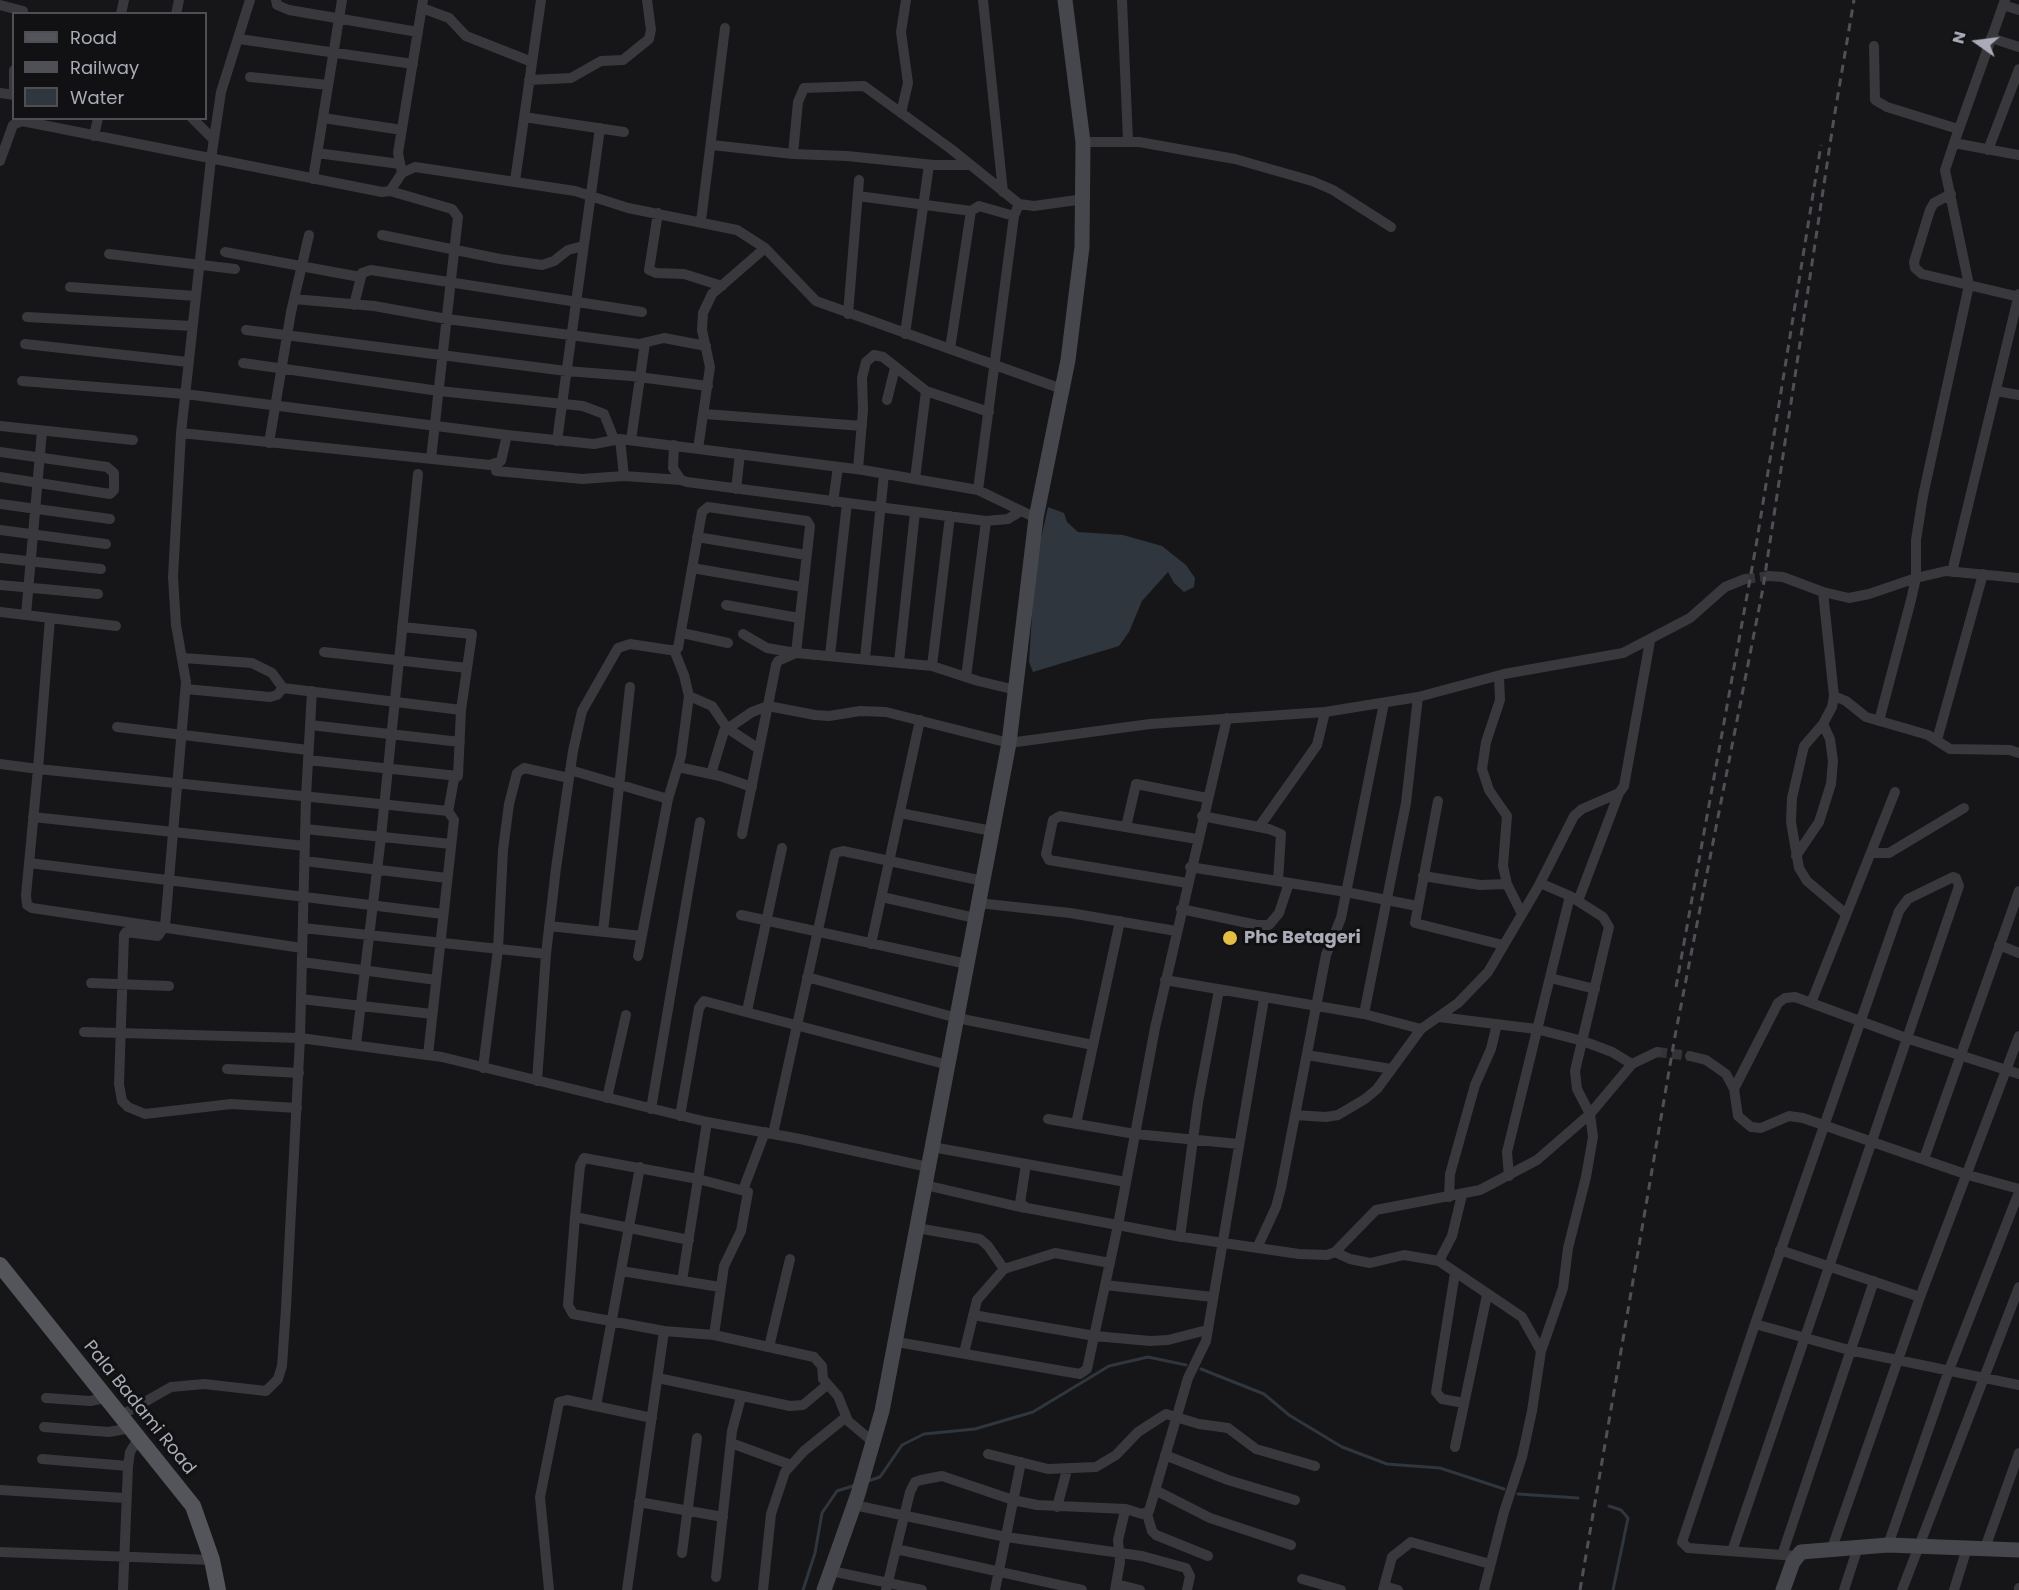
<!DOCTYPE html>
<style>
body{margin:0}
#map{position:relative;width:2019px;height:1590px;overflow:hidden;background:#161618;font-family:Poppins,sans-serif}
canvas{display:block}
.legend{position:absolute;left:12px;top:12px;width:195px;height:108px;box-sizing:border-box;background:#111113;border:2px solid #4e4f55;margin:0;padding:8px 10px;list-style:none;font-size:18px;color:#a9acb7}
.legend li{display:flex;align-items:center;gap:12px;height:30px}
.legend b{width:30px;border:2px solid #4e4f55}
.north{position:absolute;left:1947px;top:12px;width:60px;height:60px;-webkit-text-stroke:4px #111113;paint-order:stroke;rotate:284deg;font-size:16px;font-weight:700;line-height:24px;text-align:center;color:#a9acb7}
.north::after{content:'';display:block;margin:auto;width:21px;height:27px;background:#a9acb7;clip-path:polygon(50% 0,100% 100%,50% 72%,0 100%)}
</style>
<div id="map">
<canvas width="2019" height="1590"></canvas>
<ul class="legend">
<li><b style="height:8px;background:#54555b"></b>Road</li>
<li><b style="height:8px;background:#4f5055"></b>Railway</li>
<li><b style="height:16px;background:#2f363d"></b>Water</li>
</ul>
<div class="north">N</div>
</div>
<script>
const ctx = document.querySelector('canvas').getContext('2d');
ctx.lineJoin = 'round';
function fill(path, color) { ctx.fillStyle = color; ctx.fill(path, 'evenodd'); }
const poly = rows => new Path2D(rows.map(r => 'M' + r).join(''));
function strokePath(path, color, width, dash) { ctx.strokeStyle = color; ctx.lineWidth = width; ctx.lineCap = dash ? 'butt' : 'round'; ctx.setLineDash(dash || []); ctx.stroke(path); }
function label(font, color, halo, rows, align = 'center') {
  ctx.font = font + ' Poppins,sans-serif'; ctx.lineWidth = 6; ctx.setLineDash([]); ctx.textBaseline = 'middle'; ctx.strokeStyle = halo; ctx.fillStyle = color; for (const [text, x, y, turn = 0] of rows) {
    ctx.save(); ctx.translate(x, y); ctx.rotate((+turn || 0) * Math.PI / 180); ctx.textAlign = isNaN(turn) ? turn : align; if (halo) ctx.strokeText(text, 0, 0); ctx.fillText(text, 0, 0); ctx.restore();
  }
}
fill(poly([
 [1048,507,1064,513,1067,522,1078,532,1123,535,1162,546,1186,565,1195,578,1194,587,1184,592,1174,583,1168,572,1142,601,1129,632,1119,646,1033,672,1029,662,1035,565]
]), '#2f363d');
strokePath(poly([
 [1201,1369,1264,1394,1289,1415,1342,1447,1387,1464,1440,1468,1504,1489],
 [868,1481,880,1477,902,1445,924,1434,975,1429,1033,1412,1109,1366,1148,1357,1186,1365],
 [1518,1494,1578,1498],
 [1609,1506,1621,1510,1628,1518,1613,1590],
 [803,1590,815,1553,822,1513,837,1491,856,1485]
]), '#2f363d', 3);
strokePath(poly([
 [1745,579,1769,576],
 [1657,1052,1690,1056]
]), '#333438', 10, [10, 5]);
strokePath(poly([
 [250,0,221,92,211,159,181,433,173,577,176,625,186,682,165,926,158,936,126,932,124,935,119,1084,122,1101,128,1107,145,1114,231,1104,297,1108],
 [276,0,277,5,289,10,418,32],
 [983,0,1003,192],
 [1122,0,1128,141],
 [2005,0,1954,143,2019,155],
 [0,5,23,11],
 [2003,5,2019,10],
 [422,8,449,18,466,36,532,62],
 [121,14,124,0],
 [176,14,179,0],
 [1991,38,2019,47],
 [239,39,413,64],
 [1874,46,1875,100,1887,107,1958,129],
 [14,70,14,91],
 [250,77,328,85],
 [529,80,571,78,601,61,623,60,649,39,651,30,647,0],
 [0,93,14,95],
 [901,113,908,83,901,32,906,0],
 [524,117,624,132],
 [192,118,214,140],
 [323,118,402,130],
 [94,136,98,118],
 [1083,142,1139,142,1235,159,1312,181,1333,190,1391,227],
 [712,145,793,154,847,156,934,165,970,165],
 [1988,150,2019,69],
 [317,153,400,164],
 [793,154,798,102,804,88,864,86,951,149,1019,204,1034,206,1084,199],
 [0,161,13,125,22,121,382,192,390,191,402,173,415,167,575,191,628,208,737,230,765,248,816,301,1062,389],
 [402,173,398,153,423,0],
 [313,179,342,0],
 [515,181,541,0],
 [390,191,452,209,458,217,431,459],
 [1951,194,1934,203,1930,210,1914,262,1915,268,1922,274,2019,297],
 [858,196,971,211],
 [658,213,649,270,656,273,684,274,722,286],
 [701,221,725,28],
 [382,235,500,259,542,265,554,261,568,250,583,246],
 [225,252,360,277],
 [109,254,235,269],
 [70,287,196,296],
 [294,299,374,306,447,319,639,344,664,338,706,346],
 [354,305,362,273,371,270,642,312],
 [848,314,859,180],
 [27,317,192,326],
 [246,330,566,371,631,376,708,386],
 [905,334,929,165],
 [25,344,188,362],
 [950,349,971,211,979,206,1014,216],
 [243,363,439,391,583,406,604,414,614,439],
 [22,381,185,394,507,435],
 [1996,391,2019,395],
 [887,400,895,368],
 [705,414,862,426],
 [0,426,133,440],
 [181,433,490,465,501,461,507,435,594,444,620,439,863,470,978,490,1036,518],
 [620,439,624,476],
 [631,440,645,343],
 [557,441,600,128],
 [269,443,291,312,309,235],
 [674,445,673,468,681,480,687,482,986,521,1008,519,1021,511],
 [698,449,710,367,702,330,703,313,712,294,765,248],
 [0,452,107,467,114,473,114,490,110,494,0,477],
 [858,469,863,410,862,378,866,362,874,355,883,357,926,391,989,412],
 [496,471,582,479,624,476,681,480],
 [915,479,926,391],
 [736,489,740,454],
 [978,490,1014,216,1019,204],
 [833,502,838,467],
 [0,504,110,519],
 [0,530,106,544],
 [697,537,806,555],
 [0,558,101,569],
 [692,568,803,587],
 [1952,572,2019,294],
 [1769,576,1783,577,1823,592,1849,598,1869,594,1916,578,1946,571,2019,578],
 [0,585,98,594],
 [1823,592,1834,696,1832,707,1823,724,1804,746,1792,798,1791,822,1799,868,1807,881,1846,914],
 [726,605,799,618],
 [0,612,26,615],
 [50,618,116,626],
 [402,627,472,634,461,710,458,776,454,779,448,812],
 [682,633,728,643],
 [743,634,767,648,796,653,932,666,978,681,1016,690],
 [324,652,467,668],
 [830,655,847,503],
 [183,658,252,663,272,673,283,688,461,710],
 [865,658,884,474],
 [899,662,915,512],
 [932,666,950,516],
 [1499,676,1500,700,1486,742,1482,769,1489,790,1507,816,1503,866,1507,884,1522,914],
 [966,677,986,521],
 [186,689,270,697,277,695,283,688],
 [689,696,712,706,727,728,759,749],
 [1834,696,1846,701,1866,717,1928,735,1950,749,2010,750,2019,753],
 [1879,721,1911,600,1916,578,1916,540,1923,496,1969,285,1945,170,1954,143],
 [310,725,460,742],
 [117,727,308,750],
 [1937,740,1983,574],
 [308,760,458,776],
 [0,764,38,769,50,618,26,615,42,431],
 [678,767,720,776,752,787],
 [570,770,668,799],
 [711,774,724,731,752,712,768,706,815,715,829,716,860,711,886,712,1009,743,1150,724,1325,712,1418,697,1504,674,1623,653,1690,618,1725,587,1745,579],
 [1438,801,1415,923,1503,945],
 [900,813,992,831],
 [1202,816,1269,829,1281,834,1278,881],
 [33,817,305,846],
 [1126,827,1136,784,1207,798],
 [1259,827,1317,745,1325,712],
 [305,829,451,844],
 [1872,853,1889,853,1964,808],
 [1796,856,1819,822,1831,784,1833,761,1830,739,1823,724],
 [304,861,447,878],
 [29,863,443,914],
 [1190,867,1346,892,1417,906],
 [1423,876,1480,885,1507,884],
 [1187,883,1049,860,1046,854,1053,820,1060,816,1197,839],
 [882,897,975,918],
 [1578,901,1619,793],
 [978,903,1070,913,1176,931],
 [1181,909,1257,925,1269,925,1279,913,1289,883],
 [741,915,967,964],
 [549,926,642,936],
 [303,928,546,954],
 [603,932,630,687],
 [871,944,920,720],
 [1999,945,2019,953],
 [302,948,32,908,27,905,26,895,38,769,448,811,454,820,428,1055],
 [638,956,668,799,681,756,689,696,684,675,674,650],
 [302,962,436,980],
 [807,977,957,1018,1093,1045],
 [1550,978,1595,989],
 [1165,980,1364,1014,1421,1029],
 [91,983,169,986],
 [301,999,432,1014],
 [1811,1003,1895,792],
 [747,1011,782,848],
 [1364,1014,1406,803,1418,697],
 [1439,1017,1536,1029,1583,1041,1612,1052,1632,1064],
 [84,1032,300,1038,306,797,312,691],
 [356,1045,381,837,418,474],
 [1307,1055,1391,1069],
 [1690,1056,1706,1060,1726,1074,1734,1089,1738,1116,1751,1127,1761,1128,1789,1116,1803,1118,1968,1175,2019,1189],
 [483,1068,498,949,503,850,509,804,517,773,524,768,569,778],
 [227,1069,299,1073],
 [537,1081,546,954,556,868,573,751,582,711,618,648,630,644,670,650,678,648,702,512,708,507,807,521,810,526,796,653,778,661,776,665,742,834],
 [1734,1089,1778,1003,1785,998,1795,997,1906,1038,2019,1074],
 [607,1098,626,1015],
 [651,1109,700,822],
 [1295,1115,1326,1117,1338,1115,1365,1099,1377,1089,1421,1029,1458,1003,1488,972,1538,887,1574,816,1582,809,1619,793,1624,786,1650,641],
 [680,1116,699,1008,704,1001,948,1065],
 [1048,1119,1135,1134,1239,1144],
 [1076,1124,1120,921],
 [773,1134,835,853,843,851,983,881],
 [932,1147,1126,1182],
 [1924,1159,2019,891],
 [1026,1164,1020,1203,1027,1208,1176,1236,1299,1254,1327,1255,1335,1252,1376,1210,1480,1190,1537,1160,1590,1114,1632,1064,1657,1052],
 [1509,1176,1507,1152,1570,896],
 [925,1185,1024,1208],
 [743,1190,765,1132],
 [1449,1197,1450,1174,1475,1085,1491,1049,1497,1024],
 [575,1217,689,1240],
 [917,1228,980,1239,988,1246,1004,1269],
 [1180,1237,1198,1102,1219,990],
 [1257,1248,1276,1207,1281,1188,1326,955,1341,918,1384,703],
 [1780,1250,1920,1297],
 [1335,1252,1350,1259,1370,1263,1404,1255,1439,1261,1522,1317,1541,1351],
 [1439,1261,1452,1236,1462,1195],
 [621,1271,720,1287],
 [1455,1273,1436,1392,1442,1399,1464,1403],
 [682,1281,707,1122],
 [1105,1285,1213,1297],
 [973,1315,1095,1336,1150,1341,1168,1340,1207,1330],
 [1755,1324,1849,1350,2019,1385],
 [714,1335,724,1266,741,1231,748,1192,698,1179,584,1158,580,1166,575,1217,568,1305,573,1314,664,1331,714,1335,814,1357,822,1366,823,1379,838,1396,848,1421,873,1442],
 [897,1342,1068,1372,1080,1374,1087,1369,1118,1225,1155,1028,1227,718],
 [769,1347,790,1259],
 [964,1353,977,1300,1004,1269,1055,1253,1110,1263],
 [658,1378,790,1406,803,1405,827,1385],
 [46,1398,90,1401,105,1398],
 [596,1406,640,1167],
 [120,1416,171,1387,204,1384,266,1391,278,1379,282,1366,286,1308,300,1038,442,1057,707,1122,800,1139,928,1167],
 [44,1427,109,1432,130,1428],
 [731,1443,791,1465],
 [1455,1447,1487,1295],
 [988,1454,1048,1469,1096,1467,1116,1455,1138,1432,1166,1414,1199,1424,1228,1428,1256,1449,1315,1466],
 [1165,1455,1228,1480,1295,1500],
 [42,1459,128,1466],
 [0,1490,125,1498],
 [1155,1490,1210,1518,1291,1545],
 [639,1502,723,1517],
 [854,1505,1006,1537,1142,1556,1186,1568,1190,1576,1187,1590],
 [1057,1507,1067,1470],
 [1147,1514,1152,1531,1156,1535,1208,1556],
 [1888,1545,1949,1370,2019,1192],
 [1832,1548,1920,1297,2019,1036],
 [1985,1548,2019,1453],
 [896,1549,1082,1590],
 [1732,1551,1959,886,1956,878,1953,877,1908,899,1899,911,1755,1324,1682,1542,1688,1548,1796,1556],
 [0,1552,212,1560],
 [682,1553,697,1438],
 [1782,1555,1874,1281],
 [831,1571,922,1590],
 [716,1577,732,1431,741,1397],
 [1302,1579,1341,1590],
 [1116,1584,1140,1590],
 [1384,1586,1398,1590],
 [123,1590,128,1466,130,1452,138,1439],
 [549,1590,540,1497,559,1402,567,1400,652,1418],
 [627,1590,664,1331],
 [763,1590,771,1514,785,1472,804,1451,846,1417],
 [886,1590,910,1492,915,1482,921,1480,942,1476,1013,1500,1037,1505,1126,1509],
 [995,1590,1021,1462],
 [1115,1590,1120,1562,1118,1540,1124,1515,1126,1509,1142,1514,1149,1511,1188,1378,1206,1341,1264,999],
 [1383,1590,1392,1557,1411,1542,1490,1564],
 [1484,1590,1504,1512,1522,1457,1532,1411,1541,1351,1563,1288,1568,1248,1586,1177,1593,1137,1590,1114,1577,1089,1575,1071,1609,927,1603,917,1570,896,1540,883],
 [1844,1590,1858,1547],
 [1902,1590,2019,1287],
 [1954,1590,1967,1548],
 [2019,1590,2019,1588]
]), '#38383d', 10);
strokePath(poly([
 [824,1590,858,1494,882,1411,1009,743,1036,518,1068,360,1082,247,1083,142,1065,0],
 [1783,1590,1793,1562,1801,1552,1888,1545,2019,1550]
]), '#46474c', 15);
strokePath(poly([
 [0,1265,193,1506,212,1560,218,1590]
]), '#54555b', 16);
strokePath(poly([
 [1676,987,1756,546,1821,145],
 [1580,1590,1675,1036,1763,588,1834,118,1854,0]
]), '#4f5055', 3, [8, 6]);
for (const [x, y, r, color] of [
 [1230,938,8,"#e4bd43"]
]) { const dot = new Path2D(); dot.arc(x, y, r, 0, 2 * Math.PI); ctx.fillStyle = color; ctx.fill(dot); strokePath(dot, '#111113', 2); }
label('bold 18px', '#a9acb7', '#111113', [
 ["Phc Betageri",1244,938]
], 'left');
label('18px', '#a9acb7', '#111113', [
 ["Pala Badami Road",139,1408,51]
]);
</script>
